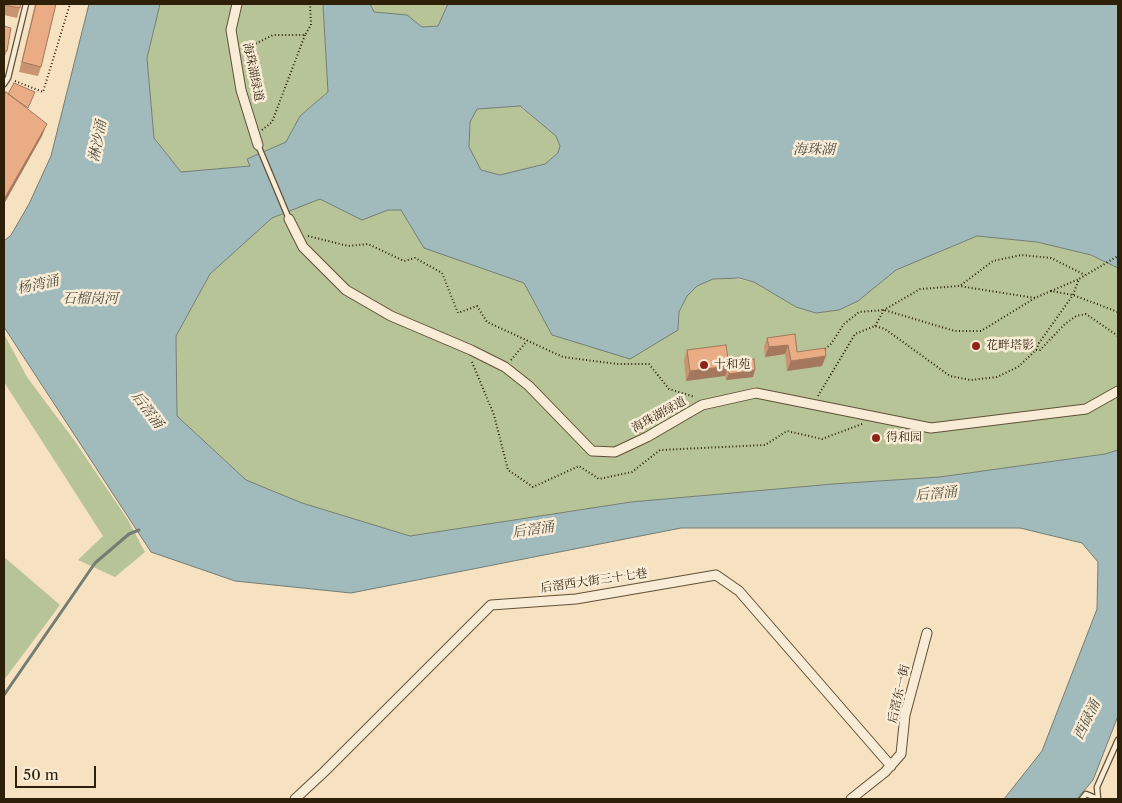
<!DOCTYPE html>
<meta charset="utf-8">
<style>
body{margin:0}
#map{position:relative;width:1122px;height:803px;overflow:hidden;background:#f6e1c0;font-family:"Libre Caslon Text",serif}
canvas{display:block}
.frame{position:absolute;inset:0;border:5px solid #2e1f09;pointer-events:none}
.scale{position:absolute;left:15px;top:766px;width:81px;height:22px;box-sizing:border-box;border:2px solid #2e1f09;border-top:0;padding-left:6px;font-size:15px;line-height:18px;white-space:nowrap;color:#2e1f09;-webkit-text-stroke:4px #f9ecd6;paint-order:stroke}
</style>
<div id="map">
<canvas width="1122" height="803"></canvas>
<div class="frame"></div>
<div class="scale">50 m</div>
</div>
<script>
const ctx = document.querySelector('canvas').getContext('2d');
ctx.lineJoin = 'round';
function fill(path, color) { ctx.fillStyle = color; ctx.fill(path, 'evenodd'); }
const poly = rows => new Path2D(rows.map(r => 'M' + r).join(''));
function strokePath(path, color, width, dash) { ctx.strokeStyle = color; ctx.lineWidth = width; ctx.lineCap = dash ? 'butt' : 'round'; ctx.setLineDash(dash || []); ctx.stroke(path); }
function label(font, color, halo, rows, align = 'center') {
  ctx.font = font + ' "Libre Caslon Text","Noto Serif SC",serif'; ctx.lineWidth = 5; ctx.setLineDash([]); ctx.textBaseline = 'middle'; ctx.strokeStyle = halo; ctx.fillStyle = color; for (const [text, x, y, turn = 0] of rows) {
    ctx.save(); ctx.translate(x, y); ctx.rotate((+turn || 0) * Math.PI / 180); ctx.textAlign = isNaN(turn) ? turn : align; if (halo) ctx.strokeText(text, 0, 0); ctx.fillText(text, 0, 0); ctx.restore();
  }
}
fill(poly([
 [160,4,323,4,328,92,300,116,286,142,247,159,250,166,181,172,154,138,147,58],
 [370,4,448,4,438,26,422,27,407,15,374,12],
 [519,106,556,136,560,146,558,153,545,164,500,175,481,170,469,147,470,122,477,109],
 [320,199,361,219,388,210,401,210,425,248,524,283,552,335,678,330,679,312,687,296,697,286,713,279,726,277,754,282,796,307,816,313,839,310,858,301,896,270,977,236,1037,242,1091,255,1118,268,1118,450,1105,454,940,477,833,484,631,502,410,536,302,503,246,480,177,416,176,336,210,274,272,217],
 [4,334,27,377,74,440,128,520,145,552,115,577,78,560,103,536,4,382],
 [4,557,60,605,4,680]
]), '#b7c497');
const water = poly([
 [89,4,160,4,147,58,154,138,181,172,250,166,247,159,286,142,300,116,328,92,323,4,370,4,374,12,407,15,422,27,438,26,448,4,1118,4,1118,268,1091,255,1037,242,977,236,896,270,858,301,839,310,816,313,796,307,754,282,739,278,713,279,697,286,687,296,679,312,678,330,630,359,552,335,524,283,424,248,401,210,388,210,362,220,320,199,272,218,210,274,176,336,177,416,246,480,302,503,410,536,631,502,833,484,940,477,1105,454,1118,450,1118,716,1093,780,1077,799,1004,799,1042,751,1097,609,1098,562,1082,543,1020,528,681,528,351,593,235,581,151,552,4,327,4,241,11,235,29,204,51,156,89,4],
 [520,106,556,136,560,146,558,153,545,164,500,175,481,170,469,147,470,122,477,109,520,106]
]);
fill(water, '#a1bbbc');
strokePath(water, '#737d74', 1);
strokePath(poly([
 [4,695,95,563,129,534,139,530]
]), '#737d74', 3);
const lane = poly([
 [4,84,8,78,26,4],
 [258,145,289,219],
 [1082,799,1086,794,1098,799],
 [1098,799,1097,787,1118,740]
]);
const street = poly([
 [237,4,231,30,241,90,258,145],
 [289,219,303,247,346,290,391,316,471,350,505,367,529,386,592,451,615,452,647,437,702,405,756,393,931,428,1086,409,1118,391],
 [295,799,324,772,491,605,576,599,716,575,739,591,891,766],
 [851,799,885,772,901,754,905,715,927,633]
]);
strokePath(lane, '#605037', 7);
strokePath(street, '#605037', 11);
strokePath(poly([
 [245,57,253,45,273,35,305,35,311,25,310,4],
 [15,81,43,92,70,4],
 [262,130,272,122,305,35],
 [308,236,348,246,368,244,404,261,415,258,442,273,458,313,477,306,487,322,563,357,617,364,649,364,669,389,695,397],
 [961,285,993,261,1021,255,1051,258,1085,275],
 [1051,291,1079,279],
 [875,326,884,310,920,289,959,286,1035,298,1051,291,1073,295,1118,312],
 [825,349,831,344,844,324,859,312,884,310,955,331,981,331,1035,298],
 [1036,350,1040,350,1065,324,1076,316,1086,314,1118,336],
 [511,360,527,341],
 [472,362,494,415,508,470,533,487,579,466,599,479,632,472,660,450,765,445,787,431,822,439,862,424],
 [818,396,855,334,875,326,885,329,950,376,971,380,997,377,1018,367,1036,350,1039,343,1073,295,1079,279,1118,256]
]), '#2e1f09', 2, [1, 2.5]);
strokePath(lane, '#f9ecd6', 4.5);
strokePath(street, '#f9ecd6', 9);
fill(poly([
 [4,4,20,8,17,18,4,15],
 [35,4,56,4,41,67,38,76,19,72],
 [4,26,7,51,4,59],
 [795,334,797,352,822,366,787,371,785,354,765,357,764,347,767,338],
 [687,350,728,363,753,377,726,380,725,375,686,381,684,360]
]), '#c89472');
fill(poly([
 [47,124,42,136,4,204,4,198],
 [788,345,785,354,765,357,769,347],
 [826,356,822,366,787,371,791,361],
 [729,366,725,376,686,381,690,371],
 [755,370,753,377,726,380,729,374]
]), '#a3785d');
const building = poly([
 [4,4,21,4,20,8,4,5,4,4],
 [36,4,56,4,41,67,22,62,36,4],
 [4,26,11,28,7,51,4,51,4,26],
 [14,83,35,92,28,108,8,94,14,83],
 [6,92,47,124,6,196,4,198,4,95,6,92],
 [795,334,797,352,825,348,826,356,791,361,788,345,769,347,767,338,795,334],
 [726,345,729,366,690,371,687,350,726,345],
 [754,359,755,370,729,374,728,369,729,366,728,363,754,359]
]);
fill(building, '#e9ac85');
strokePath(building, '#a3785d', 1);
for (const [x, y, r, color] of [
 [976,346,5,"#8f2418"],
 [704,365,5,"#8f2418"],
 [876,438,5,"#8f2418"]
]) { const dot = new Path2D(); dot.arc(x, y, r, 0, 2 * Math.PI); ctx.fillStyle = color; ctx.fill(dot); strokePath(dot, '#f9ecd6', 2); }
label('12px', '#2e1f09', '#f9ecd6', [
 ["海珠湖绿道",253,72,78],
 ["海珠湖绿道",659,415,-29],
 ["后滘西大街三十七巷",594,581,-8],
 ["后滘东一街",899,694,-77]
]);
label('12px', '#2e1f09', '#f9ecd6', [
 ["花畔塔影",986,346],
 ["十和苑",714,365],
 ["得和园",886,438]
], 'left');
label('italic 14px', '#504e3f', '#f9ecd6', [
 ["淋沙涌",98,141,-79],
 ["海珠湖",814,150],
 ["杨湾涌",38,285,-12],
 ["石榴岗河",90,299],
 ["后滘涌",147,410,53],
 ["后滘涌",936,494,-5],
 ["后滘涌",533,530,-8],
 ["西碌涌",1087,720,-64]
]);
</script>
